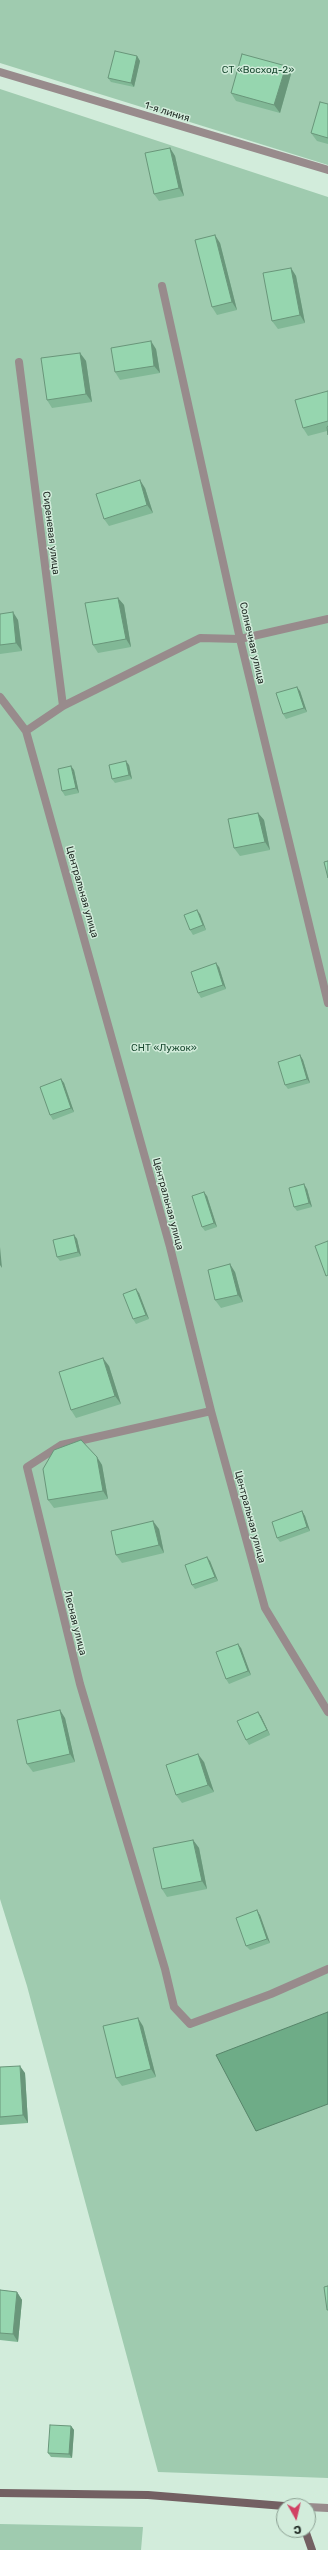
<!DOCTYPE html>
<meta charset="utf-8">
<style>
body{margin:0}
#map{position:relative;width:328px;height:2550px;overflow:hidden;background:#d2ecdb;font-family:Rubik,sans-serif}
canvas{display:block}
.north{position:absolute;left:276px;top:2498px;width:40px;height:40px;box-sizing:border-box;background:#d2ecdb;border:1px solid #8b9f92;border-radius:50%;rotate:172deg;font-size:11px;font-weight:700;line-height:16px;text-align:center;color:#212b25}
.north::after{content:'';display:block;margin:auto;width:14px;height:18px;background:#d14163;clip-path:polygon(50% 0,100% 100%,50% 72%,0 100%)}
</style>
<div id="map">
<canvas width="328" height="2550"></canvas>
<div class="north">С</div>
</div>
<script>
const ctx = document.querySelector('canvas').getContext('2d');
ctx.lineJoin = 'round';
function fill(path, color) { ctx.fillStyle = color; ctx.fill(path, 'evenodd'); }
const poly = rows => new Path2D(rows.map(r => 'M' + r).join(''));
function strokePath(path, color, width, dash) { ctx.strokeStyle = color; ctx.lineWidth = width; ctx.lineCap = dash ? 'butt' : 'round'; ctx.setLineDash(dash || []); ctx.stroke(path); }
function label(font, color, halo, rows, align = 'center') {
  ctx.font = font + ' Rubik,sans-serif'; ctx.lineWidth = 3; ctx.setLineDash([]); ctx.textBaseline = 'middle'; ctx.strokeStyle = halo; ctx.fillStyle = color; for (const [text, x, y, turn = 0] of rows) {
    ctx.save(); ctx.translate(x, y); ctx.rotate((+turn || 0) * Math.PI / 180); ctx.textAlign = isNaN(turn) ? turn : align; if (halo) ctx.strokeText(text, 0, 0); ctx.fillText(text, 0, 0); ctx.restore();
  }
}
fill(poly([
 [0,0,328,0,328,165,0,63],
 [0,89,328,197,328,2478,158,2472,27,1986,0,1899],
 [0,2524,143,2527,141,2550,0,2550]
]), '#9fcbaf');
const water = poly([
 [328,2012,328,2104,256,2131,216,2055,328,2012]
]);
fill(water, '#6eac87');
strokePath(water, '#57856a', 1);
strokePath(poly([
 [162,286,240,639,328,1003],
 [19,362,63,706],
 [0,697,26,731,170,1247,211,1411,265,1608,328,1712],
 [26,731,63,706,200,638,240,639,328,619],
 [211,1411,61,1445,27,1467,80,1684,165,1969,174,2007,190,2024,271,1994,328,1969]
]), '#988b8c', 8);
strokePath(poly([
 [0,72,328,170],
 [308,2507,328,2508]
]), '#988b8c', 8);
strokePath(poly([
 [0,2493,148,2495,284,2506],
 [305,2530,312,2550]
]), '#736062', 8);
fill(poly([
 [137,56,140,61,134,87,111,82,108,78],
 [291,74,280,113,236,101,231,93],
 [328,104,328,144,317,141,311,133],
 [170,148,175,156,184,196,159,201,154,194],
 [220,243,237,310,217,315,212,307],
 [291,268,296,276,305,323,278,329,272,321],
 [156,349,160,373,120,380,115,372],
 [80,353,86,361,92,402,52,408,47,400],
 [328,391,328,435,327,431,308,436,303,428],
 [145,488,153,513,109,526,104,519],
 [118,598,124,605,131,647,98,653,93,645],
 [0,614,18,620,22,651,0,654],
 [300,691,307,712,286,719,283,714],
 [129,765,132,779,115,783,112,779],
 [74,770,79,793,65,796,62,791],
 [258,813,264,820,270,850,240,856,234,848],
 [200,914,206,930,193,935,190,930],
 [219,967,226,989,201,998,198,993],
 [300,1055,303,1060,310,1083,288,1089,285,1085],
 [61,1079,64,1083,74,1112,53,1120,50,1115],
 [307,1189,312,1207,297,1211,294,1207],
 [207,1196,217,1227,205,1231,202,1227],
 [74,1235,77,1239,81,1256,60,1261,57,1257],
 [235,1272,243,1302,221,1308,215,1300],
 [139,1293,149,1319,136,1324,133,1319],
 [109,1366,121,1404,76,1418,71,1410],
 [97,1457,102,1465,108,1499,54,1508,48,1500],
 [302,1511,305,1516,310,1531,280,1542,277,1538],
 [159,1529,164,1553,122,1563,116,1555],
 [210,1561,218,1581,195,1589,192,1585],
 [241,1648,251,1675,229,1684,226,1679],
 [258,1712,261,1716,270,1735,249,1745,246,1740],
 [65,1718,75,1762,33,1772,27,1764],
 [204,1762,214,1792,182,1803,176,1795],
 [193,1840,199,1848,207,1889,167,1897,162,1889],
 [260,1915,270,1943,250,1950,246,1946],
 [143,2026,156,2077,122,2086,116,2078],
 [0,2067,25,2073,28,2123,0,2125],
 [0,2290,17,2292,22,2300,18,2342,0,2340],
 [71,2426,74,2430,72,2458,51,2457,48,2453]
]), '#81b896');
fill(poly([
 [137,56,140,61,134,87,131,83],
 [286,66,291,74,280,113,274,105],
 [170,148,175,156,184,196,179,188],
 [215,235,220,243,237,310,232,302],
 [291,268,296,276,305,323,300,315],
 [151,341,156,349,160,373,154,366],
 [80,353,86,361,92,402,86,394],
 [140,480,145,488,153,513,147,505],
 [118,598,124,605,131,647,126,639],
 [13,612,18,620,22,651,16,643],
 [297,687,300,691,307,712,304,708],
 [126,761,129,765,132,779,129,775],
 [71,766,74,770,79,793,76,788],
 [258,813,264,820,270,850,265,842],
 [197,910,200,914,206,930,203,925],
 [216,963,219,967,226,989,223,985],
 [300,1055,303,1060,310,1083,307,1079],
 [61,1079,64,1083,74,1112,71,1108],
 [304,1184,307,1189,312,1207,309,1203],
 [204,1192,207,1196,217,1227,214,1223],
 [74,1235,77,1239,81,1256,78,1252],
 [0,1247,2,1268,0,1265],
 [230,1264,235,1272,243,1302,238,1295],
 [136,1289,139,1293,149,1319,146,1315],
 [103,1358,109,1366,121,1404,115,1396],
 [97,1457,102,1465,108,1499,103,1491],
 [302,1511,305,1516,310,1531,307,1527],
 [153,1521,159,1529,164,1553,159,1545],
 [207,1557,210,1561,218,1581,215,1577],
 [238,1644,241,1648,251,1675,248,1671],
 [60,1710,65,1718,75,1762,70,1754],
 [258,1712,261,1716,270,1735,267,1730],
 [198,1754,204,1762,214,1792,208,1785],
 [193,1840,199,1848,207,1889,202,1881],
 [257,1910,260,1915,270,1943,267,1939],
 [138,2018,143,2026,156,2077,151,2069],
 [20,2066,25,2073,28,2123,23,2115],
 [17,2292,22,2300,18,2342,13,2334],
 [71,2426,74,2430,72,2458,69,2454]
]), '#69967a');
const building = poly([
 [115,51,137,56,131,83,108,78,115,51],
 [242,54,286,66,274,105,231,93,242,54],
 [320,102,328,104,328,138,311,133,320,102],
 [170,148,179,188,154,194,145,153,170,148],
 [215,235,232,302,212,307,195,240,215,235],
 [291,268,300,315,272,321,263,273,291,268],
 [151,341,154,366,115,372,111,348,151,341],
 [80,353,86,394,47,400,41,358,80,353],
 [328,391,328,421,303,428,295,400,328,391],
 [328,426,328,435,327,427,328,426],
 [140,480,147,505,104,519,96,494,140,480],
 [118,598,126,639,93,645,85,603,118,598],
 [13,612,16,643,0,645,0,614,13,612],
 [297,687,304,708,283,714,276,693,297,687],
 [126,761,129,775,112,779,109,765,126,761],
 [71,766,76,788,62,791,58,769,71,766],
 [258,813,265,842,234,848,228,819,258,813],
 [328,861,328,878,324,862,328,861],
 [197,910,203,925,190,930,184,915,197,910],
 [216,963,223,985,198,993,191,972,216,963],
 [300,1055,307,1079,285,1085,278,1062,300,1055],
 [61,1079,71,1108,50,1115,40,1087,61,1079],
 [304,1184,309,1203,294,1207,289,1188,304,1184],
 [204,1192,214,1223,202,1227,192,1196,204,1192],
 [74,1235,78,1252,57,1257,53,1240,74,1235],
 [328,1241,328,1275,326,1276,315,1246,328,1241],
 [230,1264,238,1295,215,1300,208,1270,230,1264],
 [136,1289,146,1315,133,1319,123,1294,136,1289],
 [103,1358,115,1396,71,1410,59,1372,103,1358],
 [81,1440,97,1457,103,1491,48,1500,43,1469,54,1450,81,1440],
 [302,1511,307,1527,277,1538,272,1522,302,1511],
 [153,1521,159,1545,116,1555,111,1531,153,1521],
 [207,1557,215,1577,192,1585,185,1565,207,1557],
 [238,1644,248,1671,226,1679,216,1652,238,1644],
 [60,1710,70,1754,27,1764,17,1720,60,1710],
 [258,1712,267,1730,246,1740,237,1721,258,1712],
 [198,1754,208,1785,176,1795,166,1765,198,1754],
 [193,1840,202,1881,162,1889,153,1848,193,1840],
 [257,1910,267,1939,246,1946,236,1918,257,1910],
 [138,2018,151,2069,116,2078,103,2026,138,2018],
 [20,2066,23,2115,0,2117,0,2067,20,2066],
 [328,2286,328,2310,327,2310,324,2287,328,2286],
 [0,2290,17,2292,13,2334,0,2333,0,2290],
 [50,2425,71,2426,69,2454,48,2453,50,2425]
]);
fill(building, '#96d6af');
strokePath(building, '#69967a', 1);
label('10px', '#194930', '#d2ecdb', [
 ["СТ «Восход-2»",258,70],
 ["СНТ «Лужок»",164,1048]
]);
label('10px', '#212b25', '#d2ecdb', [
 ["1-я линия",167,112,17],
 ["Сиреневая улица",51,533,83],
 ["Солнечная улица",252,643,77],
 ["Центральная улица",82,892,74],
 ["Центральная улица",168,1204,75],
 ["Центральная улица",250,1517,75],
 ["Лесная улица",75,1623,76]
]);
</script>
